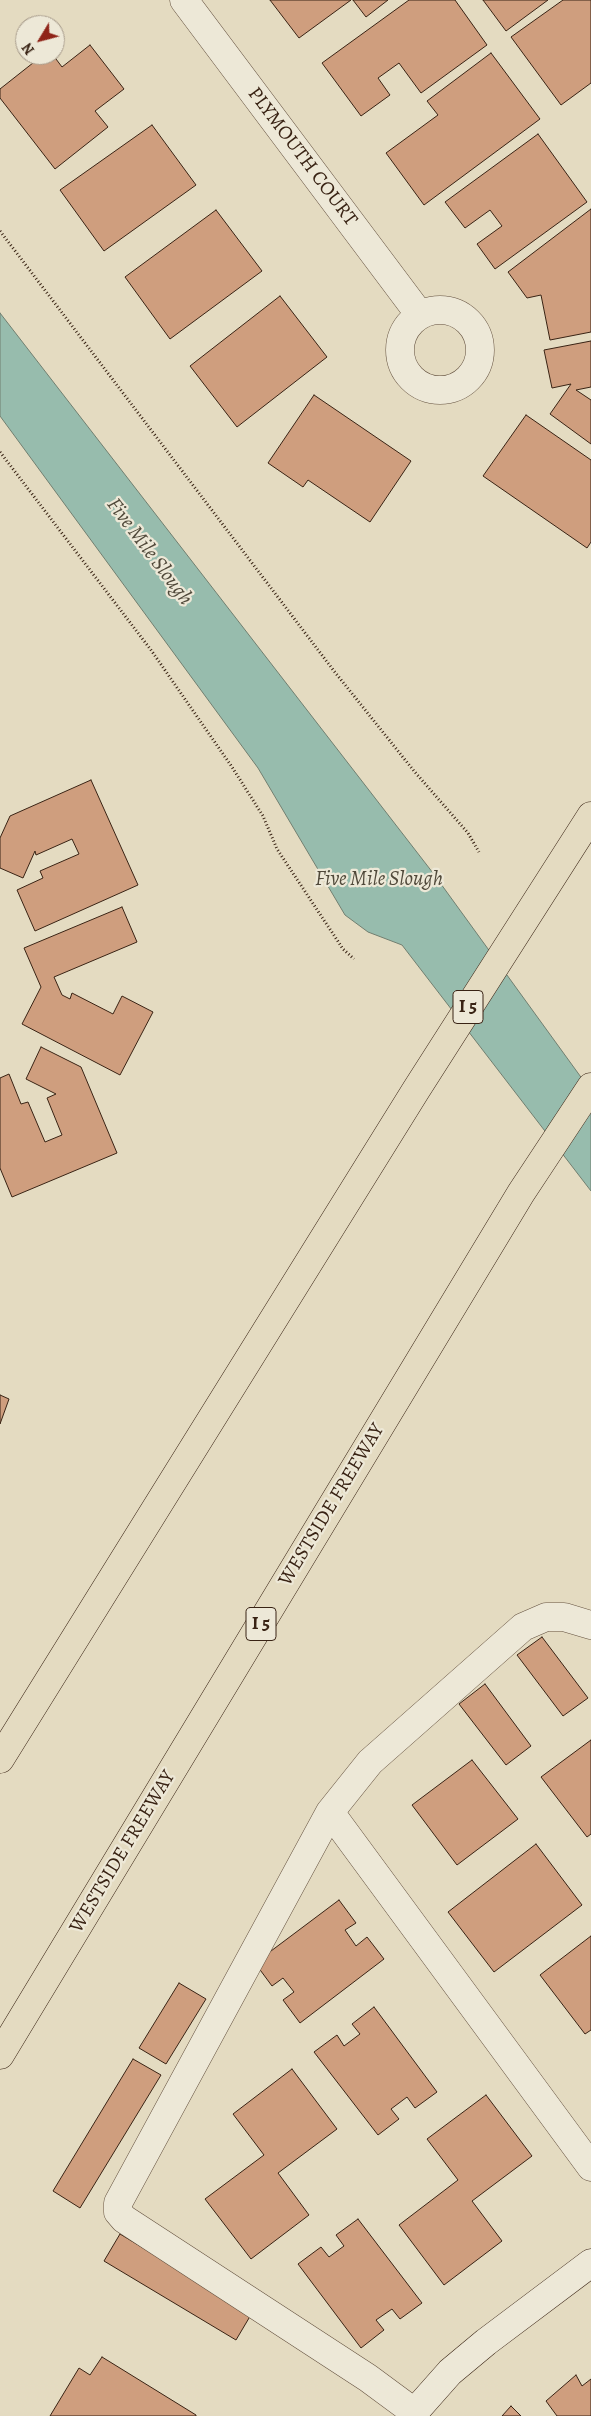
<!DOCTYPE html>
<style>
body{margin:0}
#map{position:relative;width:591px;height:2416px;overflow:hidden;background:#e4dbc1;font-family:Alegreya,serif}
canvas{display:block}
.north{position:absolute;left:15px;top:15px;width:50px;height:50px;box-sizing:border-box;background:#ede8d7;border:1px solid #a59989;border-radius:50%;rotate:233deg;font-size:14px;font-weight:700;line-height:20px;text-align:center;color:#392314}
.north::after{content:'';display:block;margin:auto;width:18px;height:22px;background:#8f2418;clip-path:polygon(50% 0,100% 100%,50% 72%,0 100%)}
</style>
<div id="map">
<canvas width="591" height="2416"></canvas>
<div class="north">N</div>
</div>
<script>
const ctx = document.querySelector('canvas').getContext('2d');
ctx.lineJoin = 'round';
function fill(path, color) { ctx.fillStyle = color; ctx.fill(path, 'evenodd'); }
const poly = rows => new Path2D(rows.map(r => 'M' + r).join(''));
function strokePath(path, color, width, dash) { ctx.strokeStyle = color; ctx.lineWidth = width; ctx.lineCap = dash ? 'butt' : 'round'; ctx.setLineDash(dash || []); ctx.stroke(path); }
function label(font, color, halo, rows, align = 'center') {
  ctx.font = font + ' Alegreya,serif'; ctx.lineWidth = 4.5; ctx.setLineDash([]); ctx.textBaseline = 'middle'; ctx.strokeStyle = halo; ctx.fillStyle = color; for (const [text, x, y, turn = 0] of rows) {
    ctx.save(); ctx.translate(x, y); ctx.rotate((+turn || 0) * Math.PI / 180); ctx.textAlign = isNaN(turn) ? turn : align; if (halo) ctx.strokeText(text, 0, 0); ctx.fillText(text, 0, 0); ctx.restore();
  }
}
const water = poly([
 [0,313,433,873,591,1091,591,1191,402,945,368,932,345,915,258,768,0,416,0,313]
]);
fill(water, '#97bcad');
strokePath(water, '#717f70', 1);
const building = poly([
 [270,0,351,0,299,38,270,0],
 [353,0,388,0,366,17,353,0],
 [409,0,455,0,487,45,421,93,399,63,378,78,390,95,361,116,322,63,409,0],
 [483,0,548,0,506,31,483,0],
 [563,0,591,0,591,83,561,105,511,37,563,0],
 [90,45,124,89,95,111,108,127,55,169,0,98,0,89,43,55,53,55,62,67,90,45],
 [491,53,540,119,424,205,386,153,438,115,427,101,491,53],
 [152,125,196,185,104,251,60,190,152,125],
 [538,134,587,202,495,269,477,244,502,226,490,210,465,228,445,202,538,134],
 [591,209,591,332,550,340,541,295,527,298,508,272,591,209],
 [216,210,262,271,170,339,125,277,216,210],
 [280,296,327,357,237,427,190,366,280,296],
 [591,341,591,387,576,390,591,400,591,444,550,414,571,384,552,388,544,350,591,341],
 [314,395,411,461,370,522,308,480,303,487,268,463,314,395],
 [526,415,591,460,591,542,587,548,483,476,526,415],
 [91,780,138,885,35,931,17,890,43,878,40,871,79,854,72,839,36,855,35,851,23,878,0,868,0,838,10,816,91,780],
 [122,907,137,942,54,977,62,995,70,999,72,993,113,1014,122,996,153,1012,120,1075,22,1024,41,987,24,948,122,907],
 [41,1047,81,1067,117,1153,12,1197,0,1168,0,1078,9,1074,21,1104,28,1102,45,1142,62,1135,47,1098,56,1094,26,1079,41,1047],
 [0,1395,9,1399,0,1424,0,1395],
 [542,1637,588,1698,563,1716,517,1655,542,1637],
 [485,1684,531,1746,506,1765,459,1704,485,1684],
 [591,1740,591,1834,587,1837,541,1777,591,1740],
 [472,1760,518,1819,457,1865,412,1805,472,1760],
 [536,1844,582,1905,494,1972,448,1912,536,1844],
 [339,1900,356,1923,345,1930,356,1946,367,1937,384,1959,300,2023,283,2000,294,1992,283,1978,272,1986,255,1963,339,1900],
 [591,1936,591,2030,585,2034,540,1975,591,1936],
 [179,1983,206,1999,166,2064,139,2048,179,1983],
 [374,2007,437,2092,415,2108,407,2097,391,2109,399,2119,378,2135,314,2052,337,2035,344,2046,360,2034,352,2024,374,2007],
 [133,2059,161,2075,80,2208,53,2191,133,2059],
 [292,2069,337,2129,278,2173,309,2215,251,2259,205,2199,264,2155,233,2114,292,2069],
 [486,2095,532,2156,472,2201,502,2241,444,2285,399,2225,458,2180,427,2139,486,2095],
 [358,2219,422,2303,400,2319,392,2309,376,2320,384,2330,361,2348,298,2264,321,2247,329,2257,344,2246,336,2235,358,2219],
 [120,2234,252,2313,236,2340,104,2261,120,2234],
 [102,2357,196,2415,196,2416,50,2416,79,2368,90,2375,102,2357],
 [576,2375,582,2386,591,2379,591,2416,557,2416,546,2401,576,2375],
 [511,2406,521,2416,502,2416,511,2406]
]);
fill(building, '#cf9e7e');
strokePath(building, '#392314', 1);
const street = poly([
 [184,0,420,315],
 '400 350a40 40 0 1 1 80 0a40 40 0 1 1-80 0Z',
 [330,1812,591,2167],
 [414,2412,368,2378,124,2219,118,2212,118,2203,330,1812,370,1762,523,1627,546,1617,564,1617,591,1625]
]);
const secondary = poly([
 [411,2416,450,2372,486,2342,591,2263]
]);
const highway = poly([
 [0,1759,416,1090,591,816],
 [0,2055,521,1193,591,1087]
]);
strokePath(street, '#64513f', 29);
strokePath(secondary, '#392314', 29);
strokePath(highway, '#392314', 29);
strokePath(poly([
 [0,231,334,671,414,771,468,833,479,852],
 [0,452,151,650,232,767,263,816,277,849,343,949,354,959]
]), '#392314', 3, [1, 2.5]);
strokePath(street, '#ede8d7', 28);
strokePath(secondary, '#ede8d7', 28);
strokePath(highway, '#e4dbc1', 28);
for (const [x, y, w] of [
 [468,1007,30],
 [261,1624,30]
]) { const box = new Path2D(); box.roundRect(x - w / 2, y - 16.5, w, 33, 4); ctx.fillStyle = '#ede8d7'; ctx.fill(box); strokePath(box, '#392314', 1); }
label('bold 19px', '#392314', null, [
 ["I 5",468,1007],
 ["I 5",261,1624]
]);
label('20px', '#392314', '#ede8d7', [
 ["PLYMOUTH COURT",302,157,53],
 ["WESTSIDE FREEWAY",332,1505,-59],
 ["WESTSIDE FREEWAY",123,1852,-59]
]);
label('italic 21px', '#50493a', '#ede8d7', [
 ["Five Mile Slough",149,552,53],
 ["Five Mile Slough",379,880]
]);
</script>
